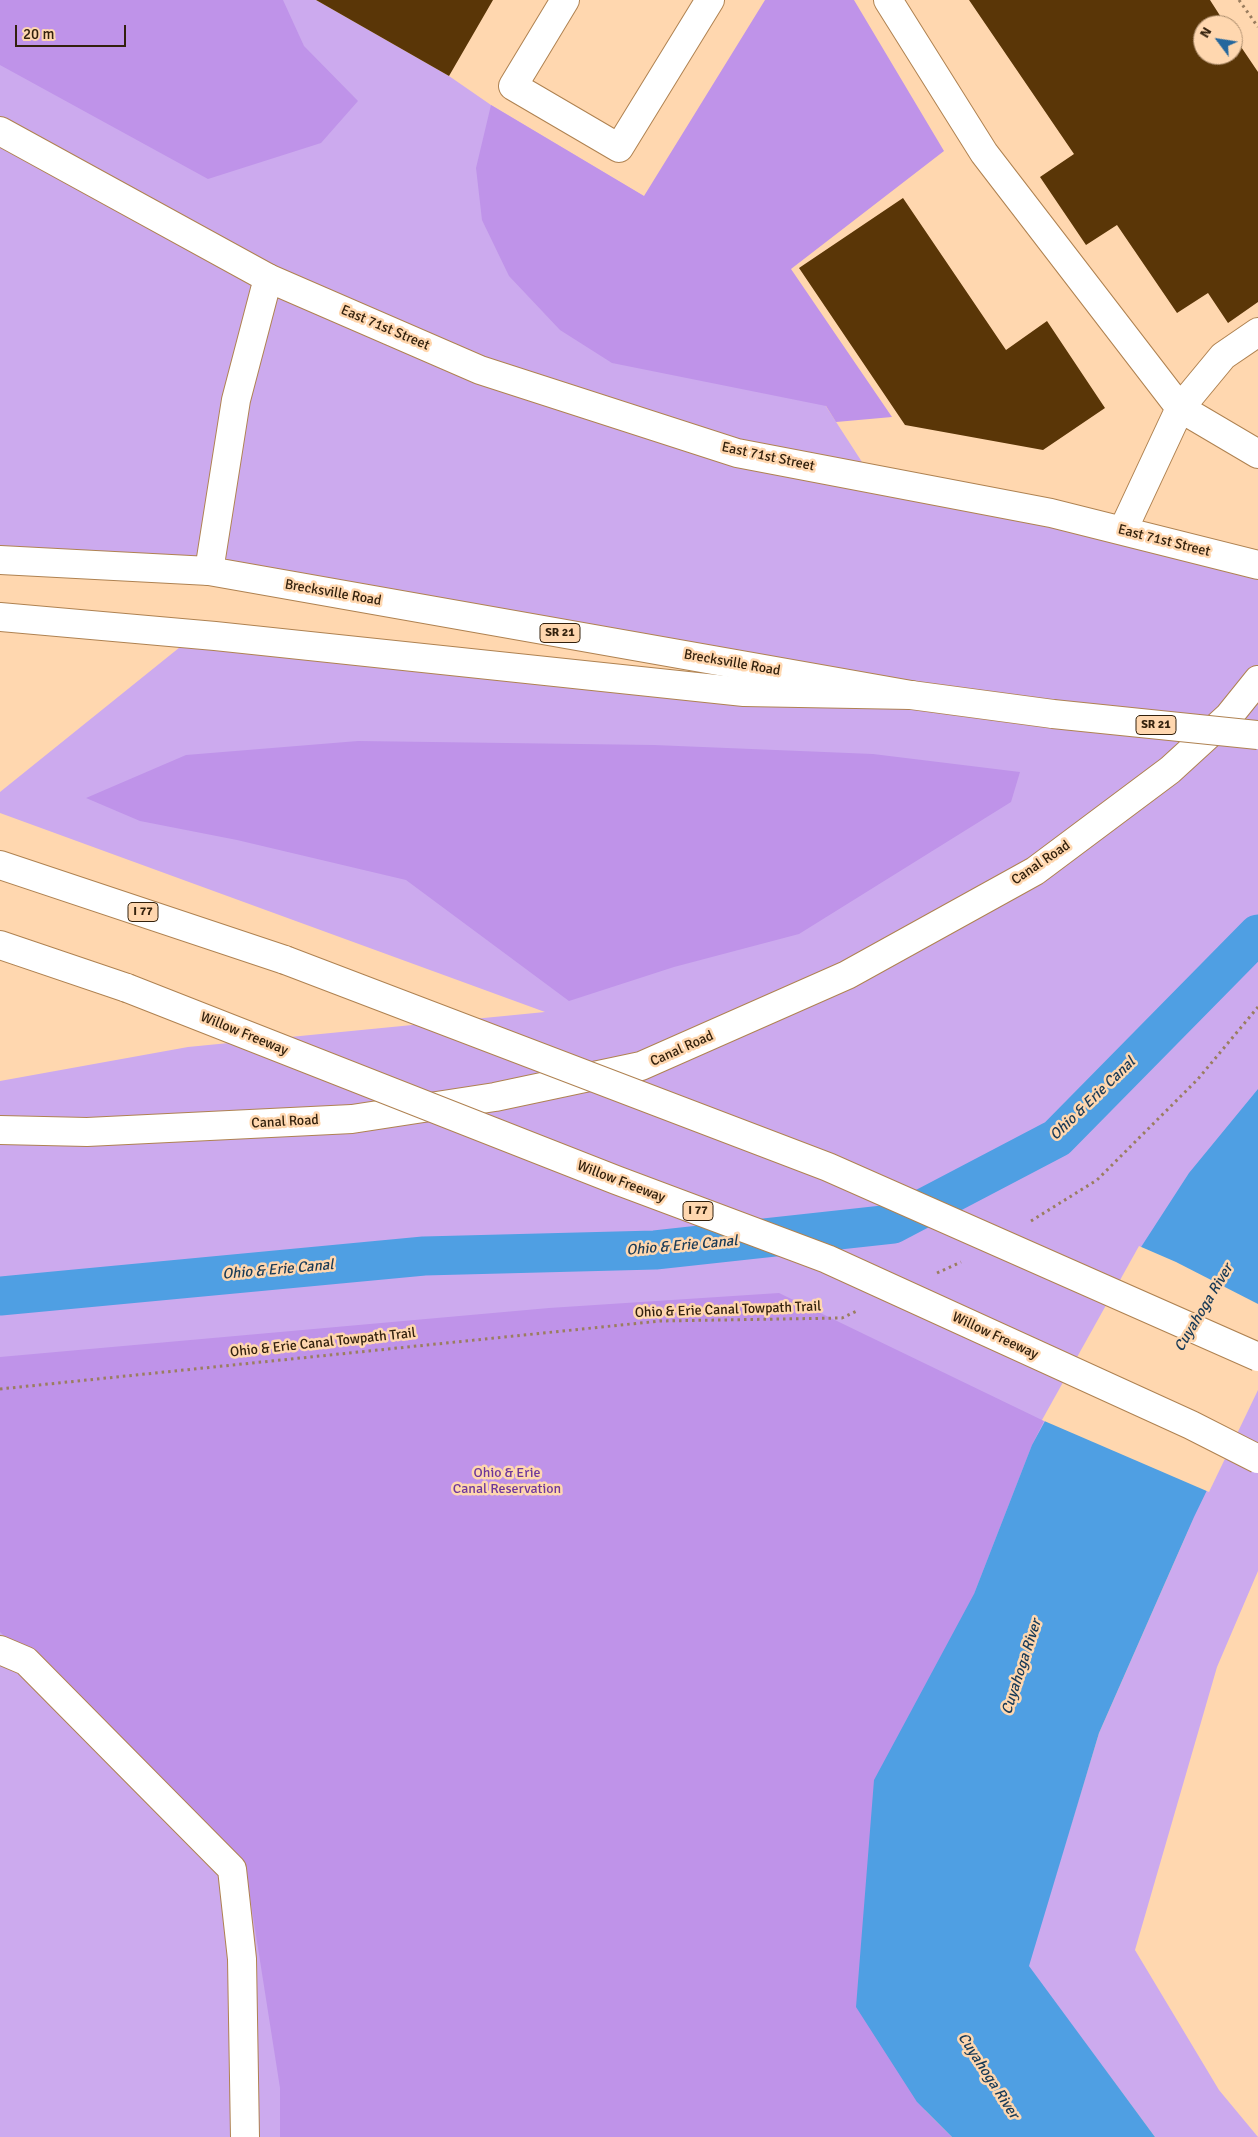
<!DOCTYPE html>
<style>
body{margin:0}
#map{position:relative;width:1258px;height:2137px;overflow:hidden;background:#ffd7af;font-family:Signika,sans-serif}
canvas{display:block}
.north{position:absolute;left:1193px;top:15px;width:50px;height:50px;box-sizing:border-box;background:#ffd7af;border:1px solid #ad8e6e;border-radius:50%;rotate:301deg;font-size:14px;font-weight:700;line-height:20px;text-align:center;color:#33210d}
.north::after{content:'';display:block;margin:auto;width:18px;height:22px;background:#25679d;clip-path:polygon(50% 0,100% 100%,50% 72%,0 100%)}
.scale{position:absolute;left:15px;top:25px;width:111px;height:22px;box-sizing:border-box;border:2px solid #33210d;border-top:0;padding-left:6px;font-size:15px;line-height:18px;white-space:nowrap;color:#33210d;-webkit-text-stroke:4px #ffd7af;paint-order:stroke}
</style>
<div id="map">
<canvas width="1258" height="2137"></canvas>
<div class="north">N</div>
<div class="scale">20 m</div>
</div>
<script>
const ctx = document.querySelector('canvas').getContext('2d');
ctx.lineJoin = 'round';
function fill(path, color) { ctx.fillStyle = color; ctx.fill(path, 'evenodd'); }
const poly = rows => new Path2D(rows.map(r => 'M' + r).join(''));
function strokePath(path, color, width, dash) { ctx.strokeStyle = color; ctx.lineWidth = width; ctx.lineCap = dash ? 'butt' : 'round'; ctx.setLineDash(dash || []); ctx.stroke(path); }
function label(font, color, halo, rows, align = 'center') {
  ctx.font = font + ' Signika,sans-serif'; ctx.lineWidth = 5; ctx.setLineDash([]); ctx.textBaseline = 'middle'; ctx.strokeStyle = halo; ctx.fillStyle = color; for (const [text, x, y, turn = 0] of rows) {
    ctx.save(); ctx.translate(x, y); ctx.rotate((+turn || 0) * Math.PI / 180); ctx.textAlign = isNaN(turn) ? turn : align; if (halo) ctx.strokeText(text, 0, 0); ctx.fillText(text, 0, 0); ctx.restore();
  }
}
fill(poly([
 [0,0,316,0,449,76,491,105,719,241,873,479,1258,565,1258,1571,1217,1667,1135,1950,1219,2090,1258,2137,1155,2137,1028,1966,1099,1733,1194,1517,913,2137,0,2137,0,1081,188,1047,545,1012,0,813,0,792,195,635,906,694,209,571,0,560]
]), '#cae');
fill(poly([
 [0,0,283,0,304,46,358,101,321,143,208,179,0,65],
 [765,0,854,0,944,151,791,269,892,417,836,422,826,406,612,363,560,330,509,276,482,220,476,168,491,105,644,196],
 [358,741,654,745,873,754,1020,772,1011,802,799,934,674,967,569,1001,406,880,237,840,140,821,86,798,186,755],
 [779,1293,1044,1421,1032,1445,974,1594,917,2102,952,2137,280,2137,280,2088,247,1878,0,1632,0,1357,549,1308]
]), '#bf93e9');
fill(poly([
 [1258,1089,1258,1385,1194,1517,1099,1733,1029,1966,1155,2137,952,2137,917,2102,856,2007,874,1780,974,1594,1032,1445,1132,1261,1189,1173]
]), '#4f9fe3');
fill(poly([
 [1139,1246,1176,1262,1258,1304,1258,1390,1209,1492,1042,1420]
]), '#ffd7af');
strokePath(poly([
 [0,1296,424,1256,655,1250,893,1224,1057,1138,1258,934]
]), '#4f9fe3', 39);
fill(poly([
 [316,0,493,0,449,76],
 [969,0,1210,0,1226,25,1203,25,1203,55,1233,55,1233,35,1258,72,1258,302,1228,323,1208,293,1177,313,1117,225,1086,245,1040,177,1074,154],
 [903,198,1006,350,1047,321,1105,408,1043,450,905,425,799,268]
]), '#5a3607');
const minor = poly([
 [565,0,513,86,619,148,710,0],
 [888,0,984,153,1180,408,1258,454],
 [268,278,480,370,737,453,1051,513,1258,565],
 [1123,530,1180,408,1223,356,1258,332],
 [0,1130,87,1132,352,1119,495,1097,641,1066,847,975,1035,871,1170,770,1229,716,1258,680],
 [0,1650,26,1661,232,1869,242,1959,245,2137]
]);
const major = poly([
 [0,131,268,278,236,400,209,571,911,695,1053,714]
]);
const highway = poly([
 [0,560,209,571],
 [0,617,215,636,744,692,911,695],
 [0,865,285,960],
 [0,945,127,988]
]);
strokePath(minor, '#af8251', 30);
strokePath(major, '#af8251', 30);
strokePath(highway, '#af8251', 30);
strokePath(poly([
 [1239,0,1258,27],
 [1031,1221,1097,1180,1198,1079,1258,1007],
 [937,1273,961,1262],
 [0,1389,660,1321,842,1318,859,1310]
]), '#9a7d5f', 3, [2.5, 4]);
strokePath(minor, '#fff', 28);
strokePath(major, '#fff', 28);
strokePath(highway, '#fff', 28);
const majorBridge = poly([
 [1053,714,1258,735]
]);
const highwayBridge = poly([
 [285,960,828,1167,1258,1357],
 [127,988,616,1180,827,1259,1191,1425,1258,1459]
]);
strokePath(majorBridge, '#af8251', 30, []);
strokePath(highwayBridge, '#af8251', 30, []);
strokePath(majorBridge, '#fff', 28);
strokePath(highwayBridge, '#fff', 28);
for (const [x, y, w] of [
 [560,633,40],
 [1156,725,40],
 [143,912,30],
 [698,1211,30]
]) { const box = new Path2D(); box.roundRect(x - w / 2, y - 9.5, w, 19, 4); ctx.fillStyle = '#ffd7af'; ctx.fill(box); strokePath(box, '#33210d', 1); }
label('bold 12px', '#33210d', null, [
 ["SR 21",560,633],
 ["SR 21",1156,725],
 ["I 77",143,912],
 ["I 77",698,1211]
]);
label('14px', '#33210d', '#ffd7af', [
 ["East 71st Street",385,328,23],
 ["East 71st Street",768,457,12],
 ["East 71st Street",1164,541,14],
 ["Brecksville Road",333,593,10],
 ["Brecksville Road",732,663,10],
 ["Canal Road",1041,863,-34],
 ["Willow Freeway",244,1034,22],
 ["Canal Road",682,1049,-24],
 ["Canal Road",285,1122,-3],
 ["Willow Freeway",621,1182,21],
 ["Ohio & Erie Canal Towpath Trail",728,1310,-2],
 ["Willow Freeway",995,1336,25],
 ["Ohio & Erie Canal Towpath Trail",323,1343,-6]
]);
label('14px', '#6e379a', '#ffd7af', [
 ["Ohio & Erie",507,1473],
 ["Canal Reservation",507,1489]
]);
label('italic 15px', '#193a56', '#ffd7af', [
 ["Ohio & Erie Canal",1093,1099,-44],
 ["Ohio & Erie Canal",682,1246,-5],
 ["Ohio & Erie Canal",278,1270,-5],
 ["Cuyahoga River",1204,1308,-59],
 ["Cuyahoga River",1022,1667,-72],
 ["Cuyahoga River",988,2076,57]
]);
</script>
